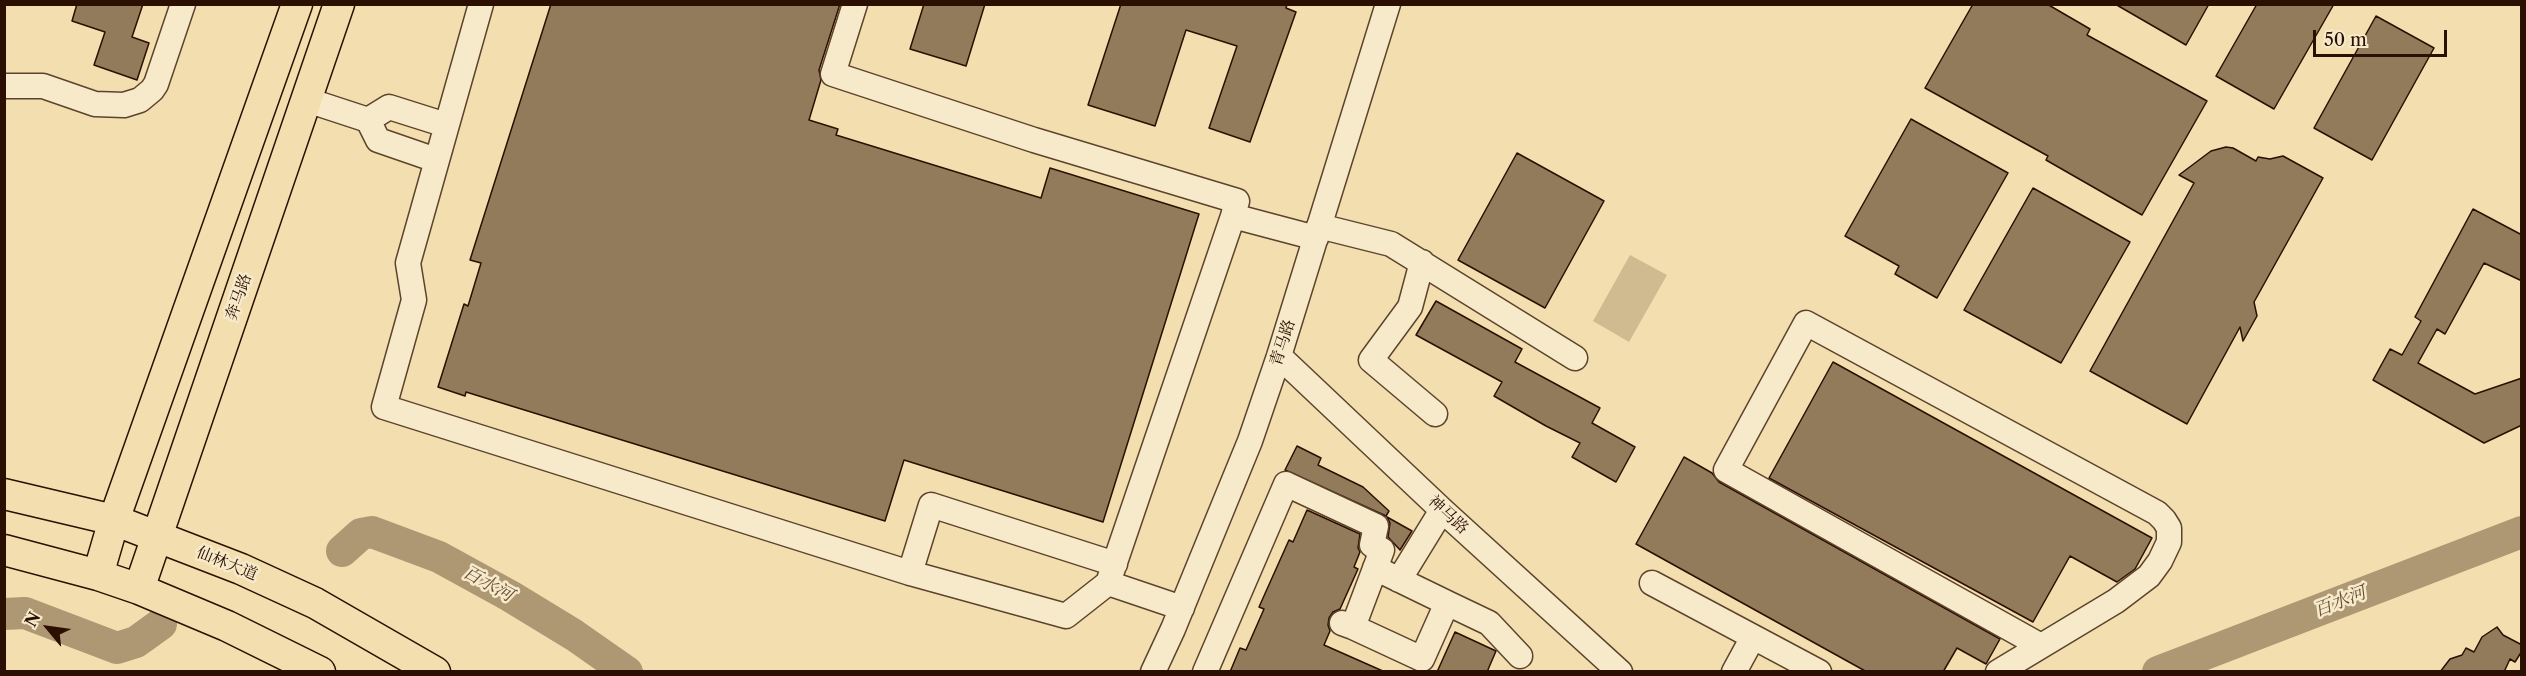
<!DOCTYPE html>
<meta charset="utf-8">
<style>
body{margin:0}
#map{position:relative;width:2526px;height:676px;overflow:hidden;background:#f2deaf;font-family:"Libre Caslon Text",serif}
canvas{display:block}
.frame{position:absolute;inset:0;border:6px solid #2b0f00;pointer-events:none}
.north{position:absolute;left:18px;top:598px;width:60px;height:60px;-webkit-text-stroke:4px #f7eacb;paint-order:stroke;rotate:299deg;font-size:16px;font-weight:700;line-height:24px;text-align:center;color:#2b0f00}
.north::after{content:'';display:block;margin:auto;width:21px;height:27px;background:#2b0f00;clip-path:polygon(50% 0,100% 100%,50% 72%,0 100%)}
.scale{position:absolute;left:2313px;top:30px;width:134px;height:27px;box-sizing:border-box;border:3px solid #2b0f00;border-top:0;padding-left:8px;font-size:18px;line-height:21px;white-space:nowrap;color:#2b0f00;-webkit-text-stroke:4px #f7eacb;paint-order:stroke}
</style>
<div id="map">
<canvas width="2526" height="676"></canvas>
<div class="frame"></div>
<div class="north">N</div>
<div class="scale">50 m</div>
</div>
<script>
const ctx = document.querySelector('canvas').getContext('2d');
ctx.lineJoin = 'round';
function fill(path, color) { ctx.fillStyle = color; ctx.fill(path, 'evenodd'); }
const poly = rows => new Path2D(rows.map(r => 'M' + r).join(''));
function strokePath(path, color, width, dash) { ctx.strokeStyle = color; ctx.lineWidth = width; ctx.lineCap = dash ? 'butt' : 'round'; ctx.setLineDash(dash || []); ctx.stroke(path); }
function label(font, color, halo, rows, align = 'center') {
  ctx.font = font + ' "Libre Caslon Text","Noto Serif SC",serif'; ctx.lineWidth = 5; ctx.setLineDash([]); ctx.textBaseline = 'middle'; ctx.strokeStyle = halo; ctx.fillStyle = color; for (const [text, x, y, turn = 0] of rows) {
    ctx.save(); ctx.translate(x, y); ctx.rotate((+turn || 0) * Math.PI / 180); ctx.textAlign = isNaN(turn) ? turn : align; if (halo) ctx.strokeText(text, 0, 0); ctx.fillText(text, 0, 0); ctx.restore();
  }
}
fill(poly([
 [1630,255,1667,275,1629,342,1593,321]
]), '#d0bb91');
strokePath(poly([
 [342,551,361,534,372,532,439,557,510,596,574,635,627,672],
 [4,614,25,613,117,648,136,642,161,624],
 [2158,672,2522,532]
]), '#ae9874', 32);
const building = poly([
 [77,4,143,4,132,37,149,43,137,80,94,65,105,32,72,21,77,4],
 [551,4,840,4,819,70,821,80,809,120,838,129,836,135,1041,198,1050,168,1199,214,1103,522,904,460,885,521,466,392,465,396,438,387,464,304,468,306,481,263,470,260,551,4],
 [924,4,985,4,966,66,910,49,924,4],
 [1121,4,1287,4,1286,8,1296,12,1250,142,1209,128,1237,46,1186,30,1155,126,1088,105,1121,4],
 [1973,4,2047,4,2090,29,2087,35,2207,101,2142,215,2046,160,2048,156,1925,88,1973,4],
 [2115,4,2209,4,2186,45,2115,4],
 [2257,4,2334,4,2274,109,2216,76,2257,4],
 [2376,16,2434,48,2372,160,2314,128,2376,16],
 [1911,119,2008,173,1937,298,1895,274,1899,266,1845,236,1911,119],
 [2226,147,2233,148,2256,161,2258,157,2270,159,2283,156,2323,178,2254,302,2257,316,2243,341,2240,327,2187,424,2090,371,2194,183,2179,175,2211,151,2226,147],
 [1517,153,1604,201,1545,308,1458,260,1517,153],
 [2033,188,2130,242,2061,363,1964,310,2033,188],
 [2473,209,2522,235,2522,281,2484,263,2445,334,2437,329,2418,363,2475,394,2522,378,2522,425,2484,443,2373,380,2390,349,2402,355,2421,321,2415,317,2473,209],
 [1436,301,1522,349,1515,362,1600,408,1592,423,1635,447,1616,482,1572,457,1580,443,1546,426,1494,396,1502,382,1416,335,1436,301],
 [1833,362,2152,538,2135,569,2117,582,2070,556,2033,622,1769,478,1833,362],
 [1297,446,1321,458,1318,465,1363,487,1389,511,1386,516,1285,470,1297,446],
 [1684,457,1712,473,1719,482,2000,639,1986,664,1957,648,1943,672,1867,672,1636,544,1684,457],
 [1307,510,1360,534,1358,548,1360,552,1354,567,1358,569,1340,609,1333,612,1329,618,1328,625,1330,631,1324,645,1385,672,1230,672,1240,648,1246,650,1264,609,1259,607,1289,540,1293,542,1307,510],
 [1387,517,1412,531,1400,550,1388,537,1390,523,1387,517],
 [2497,627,2503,635,2522,645,2522,651,2515,662,2510,659,2504,672,2440,672,2450,659,2462,655,2466,648,2474,652,2482,637,2497,627],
 [1455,632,1496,651,1487,672,1437,672,1455,632]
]);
fill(building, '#927b5b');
strokePath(building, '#2b0f00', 1.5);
const minor = poly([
 [481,4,408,263,414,300,384,407,910,573,1066,616,1108,583,1182,608],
 [855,4,833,74,1034,140,1237,201,1233,216,1316,238],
 [4,86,43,86,95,104,124,105,140,100,152,90,156,84,183,4],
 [307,100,368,120,378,140,436,160],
 [368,120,389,107,446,125],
 [1319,226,1391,244,1575,358],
 [1422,262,1410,307,1371,360,1435,414],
 [1279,356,1442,510,1620,672],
 [910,573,931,505,1115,564],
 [1399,580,1442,510],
 [1108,583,1233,216],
 [1652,583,1819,672],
 [1447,603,1489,623,1520,656],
 [1353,627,1422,659,1447,603,1375,568],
 [1153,672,1173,629,1250,441,1279,356,1388,4],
 [1205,672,1286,484,1376,526,1372,545,1382,550,1353,627,1342,623],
 [1734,672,1753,637],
 [1998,672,2116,601,2149,576,2160,561,2169,542,2169,528,2164,520,2157,513,1806,323,1726,470,2041,646]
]);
const major = poly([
 [4,494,114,520,241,569,315,603,435,672],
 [4,550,98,575,139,589,227,626,320,672],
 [98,575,114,520,297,4],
 [139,589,339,4]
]);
strokePath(minor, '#5d432c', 27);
strokePath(major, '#2b0f00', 33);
strokePath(poly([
 [4,7,5,4]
]), '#2b0f00', 3, [4.5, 3]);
strokePath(minor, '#f7eacb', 24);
strokePath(major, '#f2deaf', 30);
label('16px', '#2b0f00', '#f7eacb', [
 ["奔马路",239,297,-71],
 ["青马路",1283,343,-72],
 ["神马路",1448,515,43],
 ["仙林大道",227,564,22]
]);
label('italic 18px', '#664d34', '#f7eacb', [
 ["百水河",488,584,29],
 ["百水河",2340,602,-21]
]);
</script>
